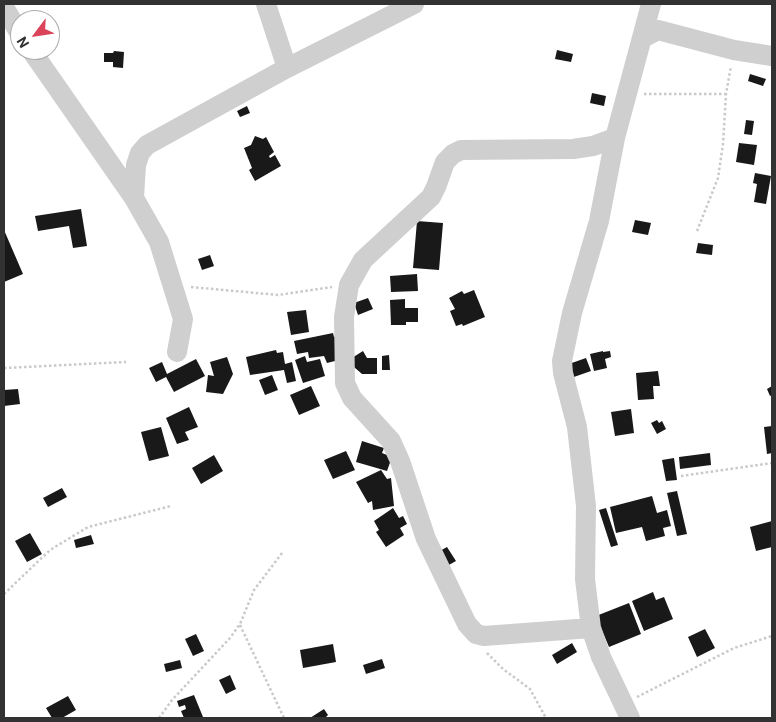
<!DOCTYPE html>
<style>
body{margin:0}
#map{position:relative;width:776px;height:722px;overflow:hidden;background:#fff;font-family:Roboto,sans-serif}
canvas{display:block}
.frame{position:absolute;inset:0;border:5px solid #323232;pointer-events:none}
.north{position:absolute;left:10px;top:10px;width:50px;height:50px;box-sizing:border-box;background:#fff;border:1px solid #adadad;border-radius:50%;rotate:239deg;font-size:14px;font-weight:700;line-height:20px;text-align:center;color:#323232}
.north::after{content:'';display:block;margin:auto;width:18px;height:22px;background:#da4359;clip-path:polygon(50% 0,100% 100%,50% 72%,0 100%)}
</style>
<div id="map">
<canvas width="776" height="722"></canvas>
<div class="frame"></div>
<div class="north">N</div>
</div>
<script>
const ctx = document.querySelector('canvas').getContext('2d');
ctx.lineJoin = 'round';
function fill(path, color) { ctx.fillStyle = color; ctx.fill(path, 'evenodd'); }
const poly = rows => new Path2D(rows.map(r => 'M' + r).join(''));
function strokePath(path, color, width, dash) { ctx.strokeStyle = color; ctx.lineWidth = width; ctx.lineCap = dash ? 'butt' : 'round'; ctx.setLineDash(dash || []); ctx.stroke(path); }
fill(poly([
 [557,50,573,54,571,62,555,59],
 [114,51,124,52,123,68,113,67,113,62,104,62,104,53,113,53],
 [750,74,766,79,763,86,748,81],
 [592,93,606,96,604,106,590,103],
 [247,106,250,113,240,117,237,111],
 [746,120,754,121,752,135,744,134],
 [255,136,263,139,266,137,274,152,269,156,270,158,275,155,281,166,255,181,249,170,252,168,244,148,251,145],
 [739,143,757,145,754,165,736,162],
 [755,173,771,176,766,204,754,202,757,184,753,183],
 [81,209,87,246,73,248,69,226,38,231,35,216],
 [635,220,651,223,648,235,632,232],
 [417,221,443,223,439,270,413,268],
 [4,230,23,274,4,282],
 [698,243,713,245,712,255,696,253],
 [210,255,214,266,202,270,198,259],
 [417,274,418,291,391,292,390,276],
 [474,290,485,317,463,326,462,324,456,326,450,311,455,309,449,298,462,291,464,294],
 [368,298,373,309,358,315,354,303],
 [405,299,405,308,418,308,418,322,406,322,406,325,391,325,390,300],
 [306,310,309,332,291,335,287,312],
 [333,333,334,337,336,336,343,359,327,363,324,356,309,358,308,352,297,354,294,341],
 [276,350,277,353,283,352,285,364,292,362,296,381,287,383,284,370,250,375,246,357],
 [363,351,367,358,377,358,377,374,362,374,347,361],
 [603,351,603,352,610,351,611,357,605,359,607,368,594,371,590,354],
 [389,355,390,370,382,370,382,356],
 [305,356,307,362,320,359,325,376,303,383,295,360],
 [227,357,233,374,223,394,206,392,208,375,214,376,210,362],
 [586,358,591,371,571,378,566,365],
 [196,359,205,376,174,392,166,377,156,382,149,368,162,362,167,374],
 [658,371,660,386,653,386,654,399,638,400,636,373],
 [272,375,278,390,265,395,259,380],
 [311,386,320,406,299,415,290,395],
 [772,386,772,395,770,396,767,389],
 [18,389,20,404,4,406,4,390],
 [189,407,198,427,185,432,189,440,177,444,166,418],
 [631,409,634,433,615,436,611,412],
 [657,420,659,423,662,421,666,429,657,434,651,423],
 [772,426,772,453,767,454,764,427],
 [161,427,169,456,149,461,141,432],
 [362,441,384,448,382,453,392,457,387,471,356,462],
 [346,451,355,470,333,479,324,460],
 [710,453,711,465,680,469,679,457],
 [214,455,223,471,201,484,192,468],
 [674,458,677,480,666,481,662,460],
 [381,470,387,479,391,478,394,506,373,510,372,501,368,503,356,482],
 [62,488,67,497,48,507,43,498],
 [677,491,687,534,677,536,667,493],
 [652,496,657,513,667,510,671,526,663,528,665,536,646,541,642,527,616,533,610,507],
 [393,508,399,518,403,516,407,524,400,528,404,535,386,547,376,532,379,530,374,521],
 [606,508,618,545,611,547,599,510],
 [772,521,772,547,756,551,750,527],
 [30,533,42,554,27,562,15,541],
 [91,535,94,544,76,548,74,540],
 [447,547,456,561,447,566,438,552],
 [653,592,656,600,664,597,673,619,644,631,632,601],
 [629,603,641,634,609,647,596,616],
 [705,629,715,648,697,657,688,637],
 [196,634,204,651,193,656,185,639],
 [572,643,577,652,557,664,552,655],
 [333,644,336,662,303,668,300,650],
 [382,659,385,668,366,674,363,665],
 [180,660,182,668,166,672,164,664],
 [230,675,236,689,226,694,219,680],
 [194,695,203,717,184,718,181,711,186,709,185,705,179,707,177,701],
 [68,696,76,710,62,718,52,718,46,708],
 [324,709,328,715,326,717,327,718,310,718]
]), '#191919');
strokePath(poly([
 [644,94,726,94],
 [697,231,718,178,723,144,726,94,731,66],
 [191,287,278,295,332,287],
 [4,368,126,362],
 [681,476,772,463],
 [4,594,50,550,88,527,171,506],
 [240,625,284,718],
 [487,653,503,669,530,689,546,718],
 [637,697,734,648,772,636],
 [159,718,172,700,230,638,240,624,254,590,282,553]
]), '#c9c9c9', 2.5, [2.5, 2.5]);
strokePath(poly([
 [266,4,287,68],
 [4,7,20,34],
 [643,38,658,30,734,50,772,56],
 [31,50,134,198,159,242,183,319,177,352],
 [134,198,136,165,140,153,147,145,287,68,414,4],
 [591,628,484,636,476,634,467,624,426,539,400,461,391,441,352,398,345,383,344,317,349,285,363,260,431,197,436,187,445,162,453,154,461,150,573,149,593,146,615,138],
 [630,718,601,657,591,628,585,579,586,506,577,427,563,373,562,361,572,313,599,221,615,138,651,4]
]), '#cfcfcf', 20);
</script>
